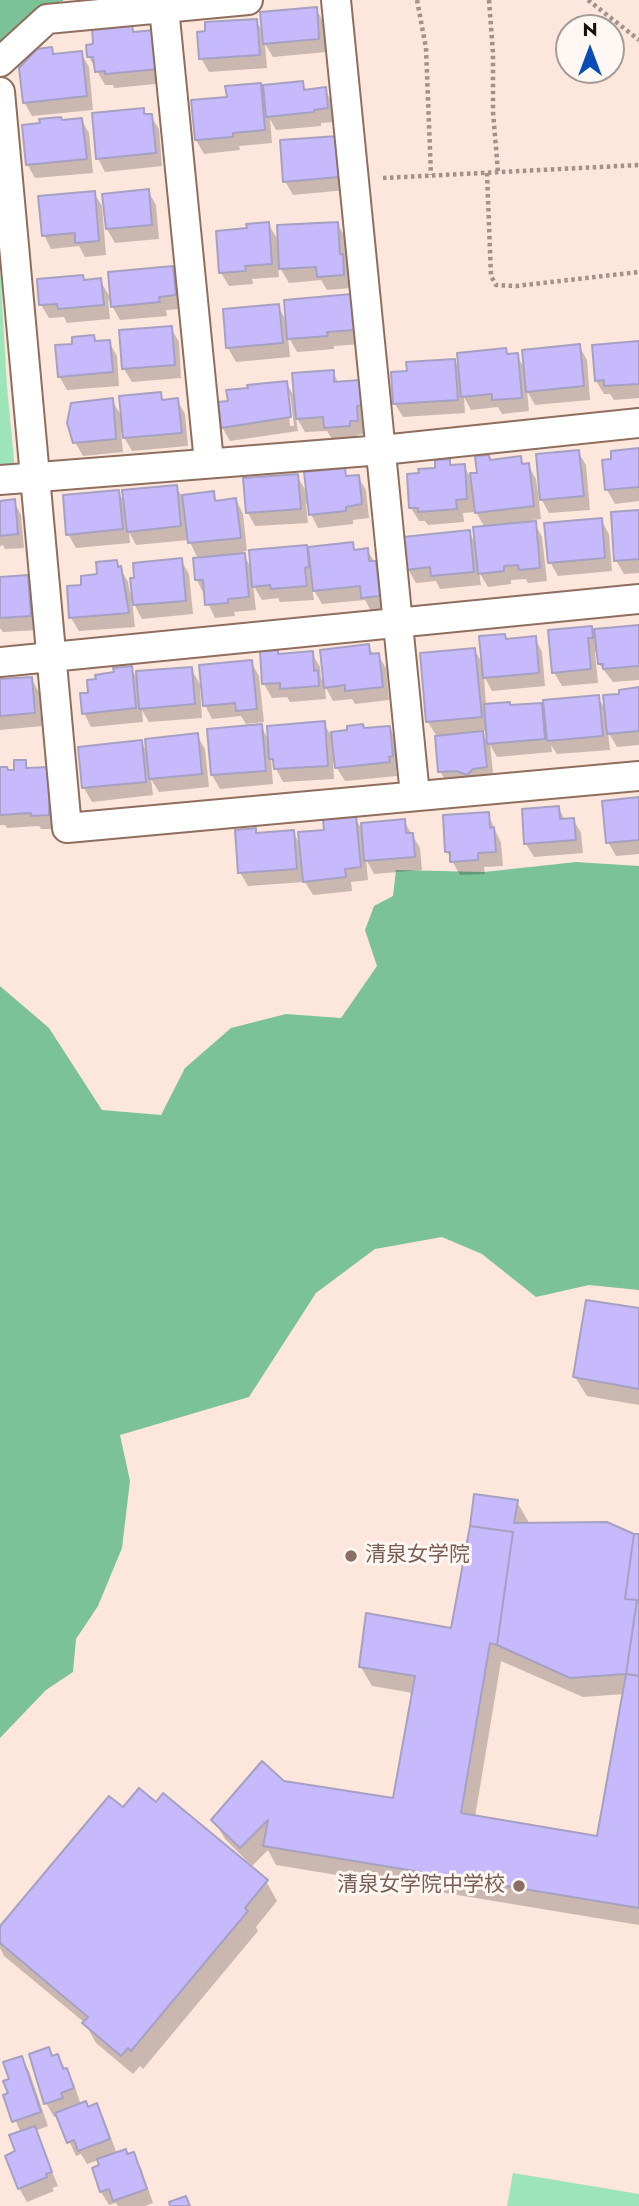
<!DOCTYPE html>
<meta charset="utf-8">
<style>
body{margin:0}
#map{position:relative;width:639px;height:2206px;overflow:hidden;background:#fde6dc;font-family:Jost,sans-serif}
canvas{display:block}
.north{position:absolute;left:555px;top:14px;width:70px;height:70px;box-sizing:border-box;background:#fff7f3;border:2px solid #a49b96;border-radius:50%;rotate:0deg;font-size:19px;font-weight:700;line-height:28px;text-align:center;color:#1c100a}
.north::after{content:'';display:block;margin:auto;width:24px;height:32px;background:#0a4cb7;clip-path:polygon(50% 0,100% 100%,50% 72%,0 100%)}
</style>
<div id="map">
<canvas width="639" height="2206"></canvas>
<div class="north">N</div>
</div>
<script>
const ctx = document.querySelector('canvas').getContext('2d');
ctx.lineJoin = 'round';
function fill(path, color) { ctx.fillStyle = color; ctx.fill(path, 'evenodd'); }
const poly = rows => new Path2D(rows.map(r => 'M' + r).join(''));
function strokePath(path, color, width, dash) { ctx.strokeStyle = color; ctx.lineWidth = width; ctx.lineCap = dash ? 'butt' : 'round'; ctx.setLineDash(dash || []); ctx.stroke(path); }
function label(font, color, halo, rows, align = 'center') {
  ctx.font = font + ' Jost,"Noto Sans JP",sans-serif'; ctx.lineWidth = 6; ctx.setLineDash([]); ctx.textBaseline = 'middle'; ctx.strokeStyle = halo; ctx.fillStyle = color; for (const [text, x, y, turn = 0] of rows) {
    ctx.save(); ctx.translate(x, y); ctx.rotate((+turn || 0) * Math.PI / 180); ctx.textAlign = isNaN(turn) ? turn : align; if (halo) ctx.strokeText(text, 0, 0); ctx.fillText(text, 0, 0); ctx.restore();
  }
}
fill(poly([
 [0,265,7,387,15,470,0,472],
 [513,2173,639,2194,639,2206,507,2206]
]), '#9de4b9');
fill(poly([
 [0,0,63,0,63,1,39,7,0,48],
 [576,862,639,866,639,1290,589,1285,536,1297,482,1254,442,1237,375,1249,316,1293,249,1397,120,1435,130,1481,122,1548,98,1606,76,1639,73,1672,46,1690,0,1738,0,986,49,1028,102,1110,161,1115,185,1068,231,1028,286,1014,341,1018,377,966,365,930,374,906,393,896,396,870,484,872]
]), '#7cc299');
fill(poly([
 [316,9,324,23,326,52,273,57,265,44,267,68,209,72,201,58,256,21,264,33],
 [131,25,135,33,166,83,114,88,113,85,105,85,89,57,95,46],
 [51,49,55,55,81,53,89,67,93,110,32,116,24,102],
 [302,83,307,91,325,89,332,103,334,122,321,123,321,126,276,130,270,119,272,143,239,146,240,150,204,154,196,140,193,102,229,99,260,85,266,95],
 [143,110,146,116,151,116,159,129,162,166,105,172,98,158],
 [81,119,89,133,93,173,35,178,27,164,42,125,41,120],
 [337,138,346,190,293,195,285,181],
 [148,191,156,205,159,239,115,243,107,229,104,195],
 [94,193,102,206,106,255,85,257,79,246,51,249,44,235],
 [268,223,279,242,337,223,345,237,351,288,327,290,321,280,289,283,278,264,279,277,252,279,253,284,229,286,221,273,249,230],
 [172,268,180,281,182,309,166,310,167,316,120,320,108,299,110,319,67,323,64,317,49,318,41,305,82,276,85,281,100,280,112,301],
 [351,296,361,344,334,346,334,349,297,352,288,336,290,357,236,362,228,348,225,311,278,306,287,322],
 [171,328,179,342,181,378,132,382,124,369],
 [93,337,97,343,109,342,117,356,119,386,67,390,59,376,74,345],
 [639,343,639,398,614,400,610,394,604,394,596,381],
 [579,346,587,360,590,400,535,405,527,391,529,411,502,414,498,407,471,410,464,397,465,413,403,417,395,404,409,372,454,361,461,371,505,350,508,355,517,355,525,370],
 [333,372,339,384,360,382,369,419,363,419,365,434,357,435,357,439,333,441,327,431,305,432,296,417,298,431,230,441,222,427,229,403,286,383,296,399],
 [287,395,290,395,294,426,290,426],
 [160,394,164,402,177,400,185,414,188,446,132,451,121,432,123,452,83,456,75,442,112,400,123,419],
 [639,450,639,501,615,504,607,490,604,461],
 [578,452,586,465,590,510,549,513,538,493,541,519,533,520,542,537,547,581,528,583,526,579,511,580,511,584,488,587,479,572,481,585,440,589,436,581,416,583,408,569,469,532,477,547,485,528,476,512,463,513,464,522,428,525,425,521,419,521,411,508,437,470,449,461,452,467,464,466,472,480,491,461,520,458,525,466,528,465,536,479,538,492,541,492],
 [344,470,348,478,358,477,366,490,369,518,353,520,353,524,318,528,311,514,309,503,306,504,308,523,255,526,248,513,297,476,309,496],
 [176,487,182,496,213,493,218,502,236,500,243,514,247,551,242,552,252,569,306,546,311,555,352,544,356,551,367,550,383,576,386,609,371,611,365,600,322,604,312,587,314,600,280,602,278,598,262,600,253,585,256,610,234,612,235,616,215,618,197,580,198,559,189,540,136,545,129,532,130,543,76,548,68,534,118,492,126,505],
 [14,501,21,515,24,548,5,549,3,545,0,546,0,502],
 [639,512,639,573,624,574,616,560],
 [601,520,609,534,612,571,558,576,550,562],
 [181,560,189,574,193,614,142,619,132,600,135,627,79,631,71,618,83,587,116,561,128,582,130,593],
 [27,577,35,590,38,630,3,632,0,628,0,578],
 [639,626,639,680,613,682,599,664,598,651,595,652,598,683,562,686,554,672,591,628,597,639],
 [504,636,507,640,535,638,542,652,545,686,492,691,484,676,486,706,510,707,541,704,546,714,598,697,606,711,621,695,639,689,639,745,617,747,608,732,610,750,557,754,551,745,552,752,497,757,490,745,494,781,448,785,440,771,436,735,427,721,475,650,483,665],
 [481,731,488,731,489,744],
 [368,646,374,655,378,655,386,668,389,700,355,704,352,699,333,701,325,686,326,699,290,702,287,697,272,698,264,684,277,651,279,655,312,653,320,667,321,678,325,686],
 [251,662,259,676,264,722,246,724,241,716,212,719,205,705],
 [131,668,139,682,191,669,203,689,200,689,202,718,149,722,142,710,143,722,91,727,84,713,90,694],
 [31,678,39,692,42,726,0,730,0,681],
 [324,723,334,741,365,730,389,727,397,741,400,770,396,770,397,776,345,781,333,762,334,779,283,782,271,759,273,784,220,789,212,775,261,726,269,741],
 [197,735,205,749,209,787,159,792,151,779,153,795,92,802,84,788,80,748,141,742,149,755],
 [25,762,29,770,49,769,56,829,41,829,39,826,7,828,5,825,0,825,0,769,15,772],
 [639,799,639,854,616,856,608,842],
 [558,807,565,820,573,819,581,833,583,853,534,857,526,844],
 [488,814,501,843,503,866,484,867,485,874,460,875,447,852],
 [355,818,364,833,404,821,420,848,422,870,374,874,366,859,368,880,351,882,352,891,313,895,305,882,248,886,240,872,255,830,257,834,293,832,301,846],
 [639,1310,639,1405,587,1396,575,1377],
 [517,1502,528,1521,528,1525,639,1536,639,1925,276,1865,268,1850,250,1868,266,1881,277,1901,256,1927,258,1931,143,2069,140,2066,133,2074,96,2043,85,2023,4,1956,0,1948,0,1928,123,1810,249,1867,251,1865,225,1839,214,1820,283,1783,395,1800,413,1693,372,1686,361,1667,453,1630],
 [501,1661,583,1697,624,1694,599,1838,475,1817],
 [49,2049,53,2057,58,2056,74,2084,81,2105,88,2109,96,2105,104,2119,117,2154,133,2154,141,2168,153,2203,145,2206,118,2206,116,2203,109,2205,101,2192,94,2169,101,2166,99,2160,87,2164,81,2154,76,2156,58,2116,54,2117,46,2103,31,2055],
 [79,2103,80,2106,69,2110,68,2107],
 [21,2058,29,2071,48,2126,35,2131,58,2186,52,2188,54,2191,27,2202,19,2188,18,2152,21,2133,5,2096,10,2094,11,2080]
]), '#0003');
const building = poly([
 [317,7,319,39,263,44,260,12,317,7],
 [257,19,260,55,199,59,197,32,205,31,205,22,257,19],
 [132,23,133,32,156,30,159,69,105,74,105,71,95,72,93,57,87,57,86,45,93,44,92,27,132,23],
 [52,47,53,54,82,51,87,96,23,103,19,68,37,49,52,47],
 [303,81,304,90,326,87,328,108,314,110,314,112,266,117,263,85,303,81],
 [261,83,265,130,233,133,233,137,195,140,191,100,227,97,225,86,261,83],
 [144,108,144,114,152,114,156,153,96,159,92,113,144,108],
 [61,117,62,120,82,118,87,159,26,165,22,125,40,123,39,119,61,117],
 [338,136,339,145,336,146,339,177,283,182,280,140,338,136],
 [149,189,152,225,106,229,102,194,149,189],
 [95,191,99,241,75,243,75,233,42,236,38,196,95,191],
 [269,222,272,264,245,266,246,271,219,273,216,231,247,228,246,224,269,222],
 [338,222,340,254,343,254,344,275,317,277,316,267,279,269,277,225,338,222],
 [173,266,176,295,159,297,160,302,111,307,108,272,173,266],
 [83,275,84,280,101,278,104,305,58,309,57,304,39,305,37,279,83,275],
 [352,294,355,330,327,332,328,336,287,339,284,300,352,294],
 [279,304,283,343,226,348,223,309,279,304],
 [172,326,175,365,122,369,119,330,172,326],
 [94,335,95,341,110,340,113,372,58,377,55,345,72,344,72,337,94,335],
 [639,341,639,384,604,386,604,380,595,381,592,345,639,341],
 [580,344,584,386,526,392,522,350,580,344],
 [506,348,507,354,518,353,522,398,492,400,492,394,461,397,457,353,506,348],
 [455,359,458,400,393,404,391,372,407,371,406,362,455,359],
 [334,370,334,382,360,380,363,405,357,406,358,421,350,421,350,426,324,428,323,417,296,419,292,373,334,370],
 [287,381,291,417,221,428,218,402,228,401,226,390,248,388,247,385,287,381],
 [161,392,162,400,178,398,182,433,123,438,119,396,161,392],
 [113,398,116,439,73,443,67,423,71,403,113,398],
 [639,448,639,487,605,490,602,460,611,459,611,451,639,448],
 [579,450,584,496,540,500,536,454,579,450],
 [489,455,490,460,521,456,522,464,529,463,534,506,475,513,470,473,477,473,475,456,489,455],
 [450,459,450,465,465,464,467,499,456,500,457,509,418,512,418,508,409,508,407,474,419,473,418,469,435,468,435,460,450,459],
 [345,468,346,476,359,475,362,504,346,507,346,511,309,515,304,472,345,468],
 [298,474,301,509,246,513,243,478,298,474],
 [177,485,181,526,127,532,122,490,177,485],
 [119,490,123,529,66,535,63,495,119,490],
 [214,491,215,501,236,498,241,538,188,543,182,495,214,491],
 [15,499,18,534,0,536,0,501,15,499],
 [639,510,639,559,614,561,611,512,639,510],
 [602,518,605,558,548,563,544,523,602,518],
 [536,521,540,568,519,570,518,565,504,566,504,571,478,574,473,527,536,521],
 [470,530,474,572,431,576,430,567,406,570,403,537,470,530],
 [353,542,354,550,368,548,369,561,376,561,380,596,361,598,360,586,313,591,308,547,353,542],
 [307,545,309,567,305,568,307,586,271,589,270,585,252,587,249,550,307,545],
 [245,553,249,597,228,599,228,603,205,605,203,580,195,580,193,558,245,553],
 [182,558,186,601,133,605,130,578,134,578,133,563,182,558],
 [117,560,118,567,121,566,129,613,69,618,67,586,81,585,81,576,97,574,96,562,117,560],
 [28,575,31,616,0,618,0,577,28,575],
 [639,625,639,666,603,669,603,664,598,664,594,629,639,625],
 [592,626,593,638,588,638,591,669,552,673,548,630,592,626],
 [505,634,506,639,536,636,539,673,483,678,479,636,505,634],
 [369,644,370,654,379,653,383,687,345,691,345,685,324,688,320,650,369,644],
 [475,648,482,717,426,722,420,653,475,648],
 [278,650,278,654,313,651,314,671,318,670,319,686,280,689,280,683,262,684,260,651,278,650],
 [252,660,257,709,236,711,235,703,203,706,199,665,252,660],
 [132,666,136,708,82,714,80,693,88,693,87,680,96,679,95,675,114,672,113,668,132,666],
 [192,667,195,704,139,709,136,671,192,667],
 [32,677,35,713,0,716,0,679,32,677],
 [639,687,639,731,607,734,603,695,619,694,619,690,639,687],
 [599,695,603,736,547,741,543,700,599,695],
 [510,702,510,705,542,703,545,739,487,744,484,704,510,702],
 [325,721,328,766,274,769,273,759,269,759,267,726,325,721],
 [262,724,266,771,211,775,207,729,262,724],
 [363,724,364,728,390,726,393,756,389,757,390,762,335,768,331,732,347,730,347,726,363,724],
 [483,731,487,767,473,769,467,775,457,771,438,772,435,736,483,731],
 [198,733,202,774,149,779,145,739,198,733],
 [142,740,146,782,82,788,78,747,142,740],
 [14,760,26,760,26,768,50,767,49,815,31,816,31,813,0,815,0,767,7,767,8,770,14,770,14,760],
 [639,797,639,840,606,843,602,801,639,797],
 [559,806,560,819,574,818,576,840,524,844,522,809,559,806],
 [489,812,490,828,494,827,496,852,478,853,478,860,450,862,450,852,445,852,443,815,489,812],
 [356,816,361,867,345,869,346,877,303,882,298,832,324,830,323,819,356,816],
 [405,819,406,833,413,833,415,857,364,861,361,823,405,819],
 [256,828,256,833,294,830,297,869,238,873,235,830,256,828],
 [586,1300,639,1308,639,1389,573,1377,586,1300],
 [474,1494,518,1500,514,1523,607,1522,634,1534,625,1599,637,1600,626,1674,570,1678,497,1645,513,1532,470,1526,474,1494],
 [470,1526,513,1532,497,1645,490,1643,461,1813,597,1836,626,1674,639,1676,639,1908,263,1846,268,1820,240,1848,211,1820,262,1761,284,1781,393,1798,415,1676,359,1667,366,1613,451,1628,470,1526],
 [634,1534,639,1534,639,1676,626,1674,637,1600,625,1599,634,1534],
 [139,1788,156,1802,163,1793,268,1880,245,1908,248,1911,131,2051,128,2048,121,2056,82,2023,88,2017,0,1943,0,1926,109,1796,123,1807,139,1788],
 [49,2047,52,2056,58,2054,63,2069,67,2068,74,2088,61,2093,63,2098,44,2104,29,2054,49,2047],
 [22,2056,41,2112,12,2122,3,2095,8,2093,3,2081,9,2079,3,2062,22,2056],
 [86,2101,88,2107,97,2103,110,2139,78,2151,74,2140,67,2143,55,2113,86,2101],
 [35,2126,52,2172,46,2174,47,2177,18,2189,5,2156,15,2151,9,2135,35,2126],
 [126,2149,127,2154,134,2152,147,2189,113,2201,109,2189,100,2192,92,2168,99,2165,97,2159,126,2149],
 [186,2196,190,2206,170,2206,169,2202,186,2196]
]);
fill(building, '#c6b9fc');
strokePath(building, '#a6a1c2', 2);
const minor = poly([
 [336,0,415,795],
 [164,8,209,462],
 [0,62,47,19,248,0],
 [0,92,67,828,639,776],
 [0,480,382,450,639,423],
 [0,662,639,599]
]);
strokePath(minor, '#8e6e5e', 32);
strokePath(poly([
 [417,0,426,48,431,175],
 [489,0,493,53,493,112,498,172],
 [588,0,639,40],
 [487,173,491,276,496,285,516,286,639,272],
 [383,178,639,165]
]), '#a49189', 4.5, [3.5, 3.5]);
strokePath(minor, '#fff', 28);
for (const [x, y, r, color] of [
 [351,1556,7,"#8d6e63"],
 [519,1886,7,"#8d6e63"]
]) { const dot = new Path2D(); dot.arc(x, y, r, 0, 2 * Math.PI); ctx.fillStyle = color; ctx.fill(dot); strokePath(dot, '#fff7f3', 2.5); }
label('21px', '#785e54', '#fff7f3', [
 ["清泉女学院",365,1556],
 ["清泉女学院中学校",505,1886,"right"]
], 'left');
</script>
